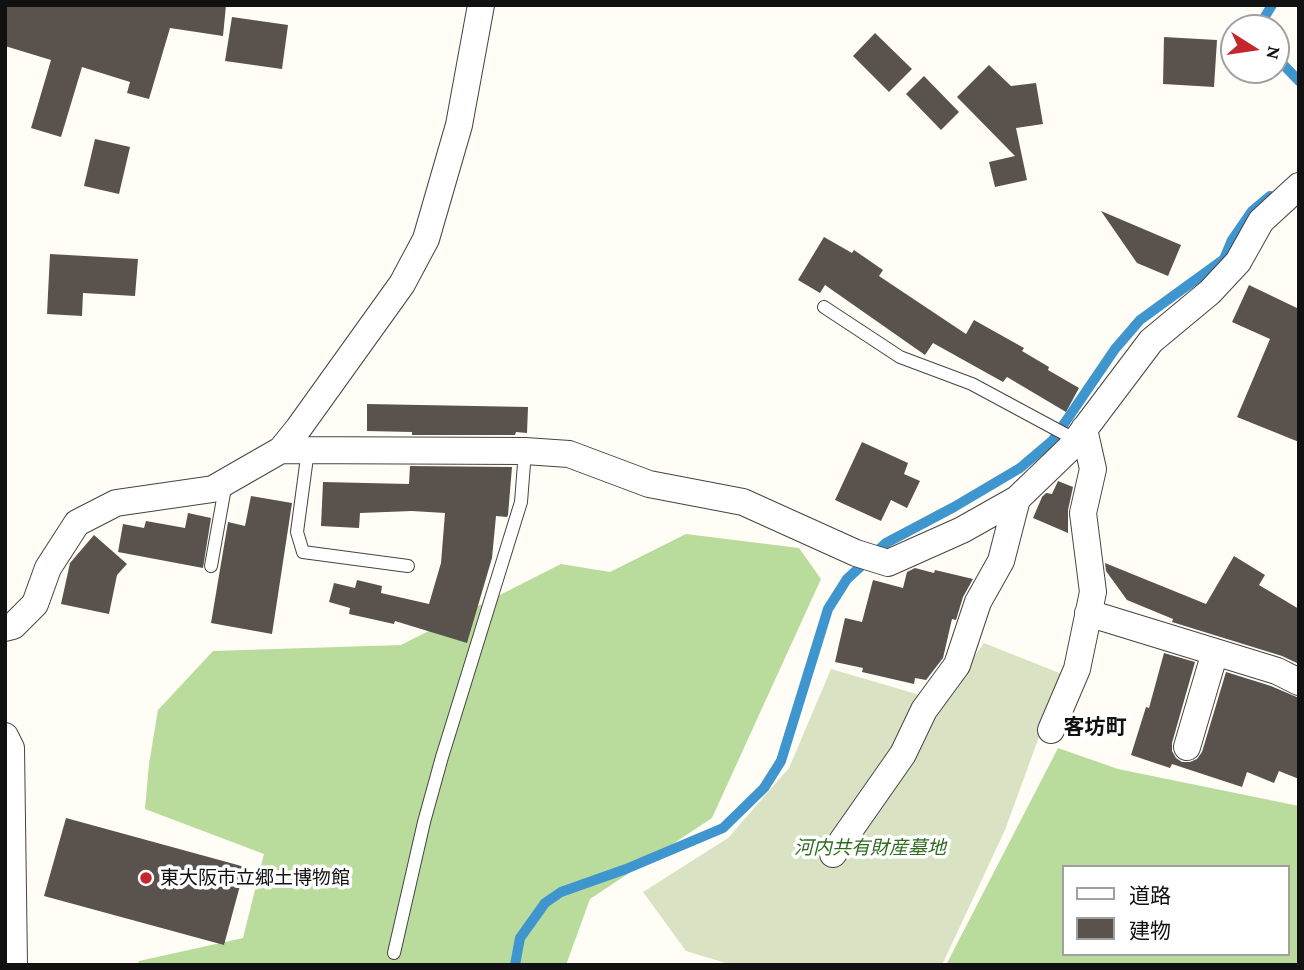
<!DOCTYPE html>
<meta charset="utf-8">
<style>
body{margin:0}
#map{position:relative;width:1304px;height:970px;overflow:hidden;background:#fffdf5;font-family:"Crimson Pro","Noto Sans JP",serif}
canvas{display:block}
.frame{position:absolute;inset:0;border:7px solid #111;pointer-events:none}
.legend{position:absolute;left:1062px;top:865px;width:228px;height:91px;box-sizing:border-box;background:#fff;border:2px solid #a0a0a0;margin:0;padding:9px 12px;list-style:none;font-size:21px;color:#111}
.legend li{display:flex;align-items:center;gap:14px;height:35px}
.legend b{width:35px;border:2px solid #a0a0a0}
.north{position:absolute;left:1220px;top:14px;width:70px;height:70px;box-sizing:border-box;background:#fff;border:2px solid #a0a0a0;border-radius:50%;rotate:102deg;font-size:19px;font-weight:700;line-height:28px;text-align:center;color:#111}
.north::after{content:'';display:block;margin:auto;width:24px;height:32px;background:#c4262e;clip-path:polygon(50% 0,100% 100%,50% 72%,0 100%)}
</style>
<div id="map">
<canvas width="1304" height="970"></canvas>
<div class="frame"></div>
<ul class="legend">
<li><b style="height:9px;background:#fff"></b>道路</li>
<li><b style="height:19px;background:#5a524d"></b>建物</li>
</ul>
<div class="north">N</div>
</div>
<script>
const ctx = document.querySelector('canvas').getContext('2d');
ctx.lineJoin = 'round';
function fill(path, color) { ctx.fillStyle = color; ctx.fill(path, 'evenodd'); }
const poly = rows => new Path2D(rows.map(r => 'M' + r).join(''));
function strokePath(path, color, width, dash) { ctx.strokeStyle = color; ctx.lineWidth = width; ctx.lineCap = dash ? 'butt' : 'round'; ctx.setLineDash(dash || []); ctx.stroke(path); }
function label(font, color, halo, rows, align = 'center') {
  ctx.font = font + ' "Crimson Pro","Noto Sans JP",serif'; ctx.lineWidth = 7; ctx.setLineDash([]); ctx.textBaseline = 'middle'; ctx.strokeStyle = halo; ctx.fillStyle = color; for (const [text, x, y, turn = 0] of rows) {
    ctx.save(); ctx.translate(x, y); ctx.rotate((+turn || 0) * Math.PI / 180); ctx.textAlign = isNaN(turn) ? turn : align; if (halo) ctx.strokeText(text, 0, 0); ctx.fillText(text, 0, 0); ctx.restore();
  }
}
fill(poly([
 [686,534,799,548,821,579,712,818,590,899,566,965,137,965,139,961,243,938,264,854,145,809,149,764,158,710,213,651,401,645,561,564,610,572],
 [1058,748,1118,769,1299,806,1299,965,946,965],
 [1064,867,1288,867,1288,954,1064,954]
]), '#b9dc9c');
fill(poly([
 [984,643,1062,674,1005,830,942,965,732,965,686,951,643,892,728,838,789,768,831,669,920,695,946,696]
]), '#d9e3c4');
strokePath(poly([
 [1258,28,1272,5],
 [1276,57,1299,81],
 [515,965,520,938,545,903,561,892,626,869,723,828,764,788,781,761,828,609,847,579,886,543,954,507,1020,468,1053,440,1115,349,1140,320,1224,259,1232,240,1252,211,1270,196]
]), '#3f96cf', 10);
fill(poly([
 [5,5,226,5,223,36,170,28,149,99,127,93,130,82,82,67,61,137,31,128,51,60,5,46],
 [232,17,288,25,282,69,225,61],
 [875,33,912,69,889,92,853,56],
 [1164,37,1217,40,1214,87,1163,84],
 [989,65,1011,86,1036,83,1043,124,1016,128,1027,180,995,187,989,162,1015,156,957,97],
 [924,76,959,112,941,130,906,94],
 [95,139,130,147,119,194,84,186],
 [1101,211,1181,245,1168,276,1137,263],
 [824,237,852,253,854,250,883,270,879,276,966,334,974,320,1024,348,1022,351,1049,367,1048,370,1079,388,1066,412,1007,377,1003,382,933,343,925,355,825,285,820,293,798,280],
 [50,254,138,259,135,296,83,293,82,316,47,314],
 [1249,285,1299,309,1299,442,1237,417,1270,339,1232,322],
 [367,404,528,407,527,433,516,432,515,435,412,435,412,432,367,431],
 [862,442,908,463,904,474,920,481,907,508,891,500,881,521,835,500],
 [410,466,512,467,508,515,507,517,496,516,492,558,467,643,395,621,394,624,349,614,350,608,329,602,334,583,355,588,357,580,382,586,381,593,429,604,441,563,445,513,412,511,360,513,359,528,321,526,323,482,409,484],
 [1058,481,1073,487,1068,510,1068,533,1033,518,1042,497,1046,493,1052,494],
 [251,496,292,503,272,634,211,623,228,522,245,526],
 [188,513,211,518,203,568,118,552,123,524,144,528,146,521,185,528],
 [94,535,127,564,117,575,109,614,61,604,70,563],
 [1234,556,1265,575,1259,585,1299,609,1299,664,1282,656,1172,622,1173,619,1127,600,1106,571,1105,563,1206,604],
 [915,568,934,573,935,570,973,579,963,597,956,620,952,619,943,658,926,680,915,678,914,684,862,672,863,668,835,662,845,618,862,622,873,580,903,588,907,572],
 [1164,653,1195,662,1172,743,1172,751,1176,758,1182,762,1190,762,1197,759,1202,752,1226,672,1271,686,1299,698,1299,779,1279,771,1274,783,1247,772,1242,787,1172,764,1170,768,1131,755,1146,707,1149,708],
 [66,818,245,867,224,945,44,896]
]), '#5a524d');
const service = poly([
 [824,307,900,357,972,384,1076,440],
 [308,450,297,532,303,552,408,566],
 [211,566,226,482],
 [394,953,424,822,442,757,521,502,525,451]
]);
const minor = poly([
 [281,450,525,451,569,454,649,484,743,502,856,553,888,563,962,530,1017,499],
 [1088,613,1277,671,1299,682],
 [5,628,13,626,35,604,48,568,77,523,116,503,213,489,281,450,298,429,402,284,426,239,459,125,481,5],
 [1051,730,1077,669,1093,592,1083,513,1093,469,1084,429],
 [5,736,11,748,14,965],
 [1187,747,1215,652],
 [833,854,903,754,924,710,957,665,978,602,1001,561,1017,499,1071,447,1151,341,1210,292,1238,262,1261,221,1299,186]
]);
strokePath(service, '#444', 14);
strokePath(minor, '#444', 28);
strokePath(service, '#fff', 12);
strokePath(minor, '#fff', 26);
for (const [x, y, r, color] of [
 [146,878,7,"#c4262e"]
]) { const dot = new Path2D(); dot.arc(x, y, r, 0, 2 * Math.PI); ctx.fillStyle = color; ctx.fill(dot); strokePath(dot, '#fff', 2.5); }
label('italic 19px', '#2f6b1f', '#fff', [
 ["河内共有財産墓地",870,848]
]);
label('19px', '#111', '#fff', [
 ["東大阪市立郷土博物館",160,878]
], 'left');
label('bold 21px', '#111', '#fff', [
 ["客坊町",1095,728]
]);
</script>
